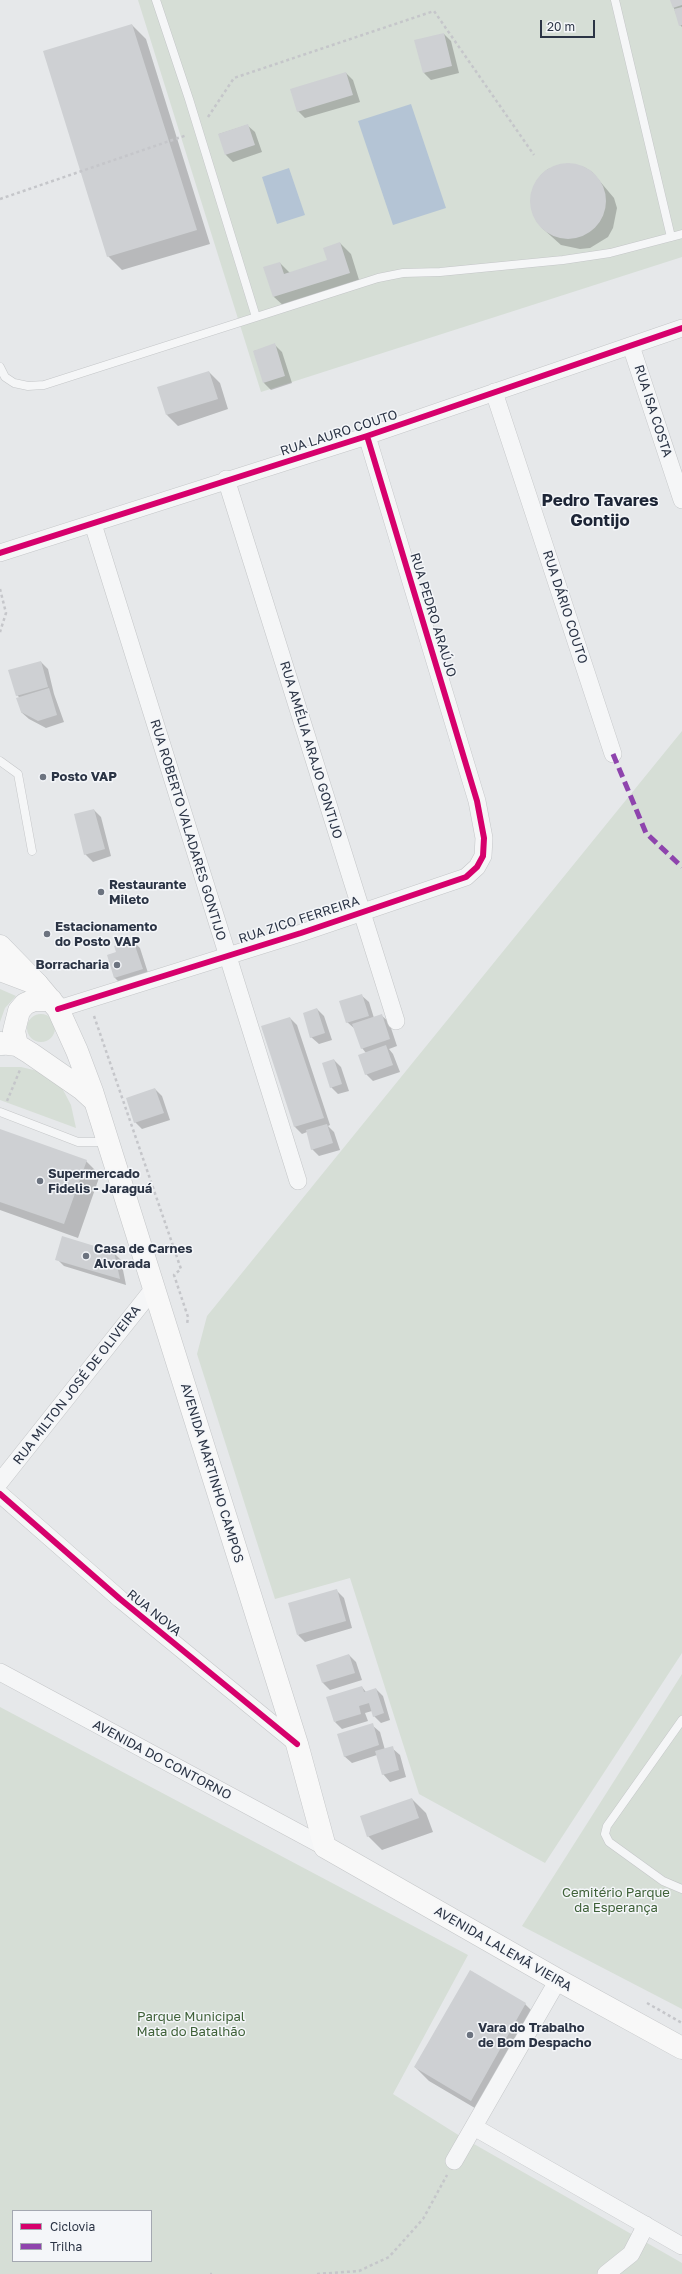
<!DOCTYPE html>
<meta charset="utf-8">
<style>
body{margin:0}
#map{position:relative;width:682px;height:2274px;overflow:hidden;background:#e6e8ea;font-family:"Golos Text",sans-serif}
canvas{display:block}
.legend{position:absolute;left:12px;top:2210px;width:140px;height:52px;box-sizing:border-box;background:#f4f6f9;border:1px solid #a4a8b1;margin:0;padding:5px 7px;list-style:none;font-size:12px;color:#2b3445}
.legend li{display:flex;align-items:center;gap:8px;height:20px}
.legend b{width:20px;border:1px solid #a4a8b1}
.scale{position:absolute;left:540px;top:20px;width:55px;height:18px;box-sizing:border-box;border:2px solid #2b3445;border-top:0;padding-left:5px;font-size:12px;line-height:14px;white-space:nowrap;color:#2b3445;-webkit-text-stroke:3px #f4f6f9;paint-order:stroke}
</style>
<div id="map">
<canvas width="682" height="2274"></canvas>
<ul class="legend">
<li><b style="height:5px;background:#d6006c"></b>Ciclovia</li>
<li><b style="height:5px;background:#8e44ad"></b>Trilha</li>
</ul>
<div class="scale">20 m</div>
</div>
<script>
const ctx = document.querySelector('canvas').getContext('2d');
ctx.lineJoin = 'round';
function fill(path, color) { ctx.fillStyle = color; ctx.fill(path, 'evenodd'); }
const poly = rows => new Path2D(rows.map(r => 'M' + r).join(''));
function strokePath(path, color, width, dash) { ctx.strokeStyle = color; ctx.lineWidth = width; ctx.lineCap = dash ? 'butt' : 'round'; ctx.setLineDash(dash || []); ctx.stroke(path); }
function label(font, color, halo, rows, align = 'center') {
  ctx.font = font + ' "Golos Text",sans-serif'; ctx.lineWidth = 3; ctx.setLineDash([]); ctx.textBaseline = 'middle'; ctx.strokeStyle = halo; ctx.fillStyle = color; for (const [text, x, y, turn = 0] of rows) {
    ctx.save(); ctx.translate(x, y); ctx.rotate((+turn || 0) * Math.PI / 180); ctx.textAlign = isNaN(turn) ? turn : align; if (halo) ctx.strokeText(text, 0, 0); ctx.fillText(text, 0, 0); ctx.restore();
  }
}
fill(poly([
 [138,0,682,0,682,257,261,392],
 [682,731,682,1653,545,1863,419,1794,350,1578,275,1599,197,1354,207,1316],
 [0,989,16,996,5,1008,0,1022],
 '27 1028a14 14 0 1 1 28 0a14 14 0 1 1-28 0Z',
 [0,1067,21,1067,42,1072,61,1086,71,1105,76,1128,0,1100],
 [682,1674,682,2009,522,1926],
 [0,1707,468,1955,393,2094,460,2136,682,2263,682,2274,0,2274],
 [13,2211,151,2211,151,2261,13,2261]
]), '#d6ded6');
fill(poly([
 [411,104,446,208,393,225,358,121],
 [289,168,305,215,277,224,262,177]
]), '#b4c4d5');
fill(poly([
 [671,0,682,0,682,27,680,25],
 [132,25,146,39,210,244,122,270,108,256],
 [444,34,451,41,459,73,431,80,424,73],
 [346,73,353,80,360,102,305,118,298,111],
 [247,125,255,132,262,152,233,162,226,155,219,134],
 [566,164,584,167,592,172,614,198,617,208,613,228,608,237,590,248,580,249,561,245,542,228,532,211,532,191,541,175,548,169],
 [340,243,351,254,360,283,285,307,274,297,280,263,290,273,328,261],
 [275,345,282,352,292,383,271,390,264,383,254,351],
 [209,372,220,383,228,409,178,426,167,415,159,388],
 [41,662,48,669,54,694,64,722,46,728,29,719,21,712,20,698,17,695],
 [94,810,101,817,111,856,93,862,85,854],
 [133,941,140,948,149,976,122,985,115,978,108,955,117,953],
 [361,995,369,1002,374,1018,381,1015,389,1022,397,1046,389,1049,393,1054,400,1072,373,1081,366,1074,366,1053,362,1048,355,1029,347,1022],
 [317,1009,324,1016,332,1040,319,1044,311,1037],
 [290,1018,297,1025,330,1125,328,1126,334,1132,340,1150,319,1156,312,1149,307,1132,302,1134,295,1127,262,1027],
 [334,1060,341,1067,349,1091,338,1094,331,1087],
 [155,1089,162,1096,170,1120,142,1129,135,1122],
 [0,1130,86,1161,100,1175,78,1238,0,1210],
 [114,1253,121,1260,126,1285,64,1266,57,1259],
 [336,1590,344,1598,352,1628,305,1642,298,1635],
 [349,1655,356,1662,362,1680,330,1690,323,1683,318,1665],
 [362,1687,366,1692,376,1689,383,1696,390,1720,381,1723,374,1716,372,1711,365,1713,368,1721,342,1729,335,1722],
 [372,1725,380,1732,385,1750,392,1748,400,1755,406,1777,390,1782,383,1774,377,1755,352,1763,344,1756],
 [412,1799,426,1813,433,1832,382,1850,368,1836],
 [471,1971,525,2004,539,2018,485,2114,429,2081,415,2067]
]), '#0003');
fill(poly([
 [670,0,682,0,682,5,673,8],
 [682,7,682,25,679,26,674,9],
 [132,24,197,230,107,257,43,51],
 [444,33,452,66,423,73,414,40],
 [346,72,353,95,297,112,290,89],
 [248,124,255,145,225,155,218,134],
 '530 201a38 38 0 1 1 76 0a38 38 0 1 1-76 0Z',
 [340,242,350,273,273,297,263,267,280,262,284,274,327,260,323,248],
 [275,343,285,376,263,383,253,351],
 [209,371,218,399,166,415,157,387],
 [41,661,48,687,16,696,8,670],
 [49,688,57,715,38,721,21,712,16,698],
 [94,809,105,849,84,855,74,814],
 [133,940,143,969,114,978,107,955,116,952,114,946],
 [362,994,369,1016,346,1023,339,1001],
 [317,1008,325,1033,310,1038,303,1013],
 [382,1014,390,1039,361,1049,352,1024],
 [290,1017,324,1118,294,1127,261,1026],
 [386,1045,393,1065,365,1075,358,1055],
 [334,1059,342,1084,330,1088,322,1063],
 [155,1088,164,1113,134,1123,126,1098],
 [327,1124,333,1143,311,1150,306,1130],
 [0,1129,87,1160,64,1224,0,1202],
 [62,1236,114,1252,120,1279,55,1260],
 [337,1589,346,1621,297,1635,288,1603],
 [349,1654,355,1673,322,1683,316,1665],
 [362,1686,364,1692,376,1688,384,1713,373,1717,369,1703,359,1706,361,1714,334,1722,326,1697],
 [373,1723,379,1745,344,1757,337,1734],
 [393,1746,399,1770,382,1775,375,1751],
 [412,1798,419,1818,367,1837,360,1816],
 [470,1970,526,2003,471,2101,414,2067]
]), '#ced0d3');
const service = poly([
 [156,0,189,99,256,317],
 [615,0,671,237],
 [0,367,5,377,14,383,28,386,44,385,378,278,403,273,440,272,563,260,610,253,682,234],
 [0,761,18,774,32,851],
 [0,1112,78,1142,106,1142],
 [682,1720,607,1826,605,1834,609,1842,663,1881,682,1889]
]);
const minor = poly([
 [631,346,682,500],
 [494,392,613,754],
 [226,479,396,1021],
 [93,524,298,1181],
 [0,553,367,436,682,328],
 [58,1009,301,933,466,877,477,867,483,856,484,838,477,801,367,436],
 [0,1482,154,1288],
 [0,1494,120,1599,297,1744],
 [0,1672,325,1847],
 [474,2127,682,2246],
 [454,2161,558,1980],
 [606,2274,631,2254,646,2225]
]);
const secondary = poly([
 [0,970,37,984,58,1009,77,1051,92,1091,297,1744,325,1847,558,1980,682,2048],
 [0,1043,17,1045,30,1053,82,1089,95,1101],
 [17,1045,14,1031,19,1011,25,1004,34,1000,51,1000]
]);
const primary = poly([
 [0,946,37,984],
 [0,1044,2,1044]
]);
strokePath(service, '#c4c6c8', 9);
strokePath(minor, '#c4c6c8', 18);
strokePath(secondary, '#c4c6c8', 23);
strokePath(primary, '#c2c5c8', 23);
strokePath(poly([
 [208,117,234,78,434,11,534,155],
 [0,199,187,135],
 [0,589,6,613,0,632],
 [94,1016,181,1269,174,1275,188,1317,187,1325],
 [7,1101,20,1070],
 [647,2003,682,2023],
 [210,2274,212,2274],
 [317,2274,359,2271,389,2257,423,2219,447,2175]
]), '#c5c6ca', 2.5, [3, 3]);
strokePath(service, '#f5f6f7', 8);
strokePath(minor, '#f5f6f7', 17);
strokePath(secondary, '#f8f8f8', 22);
strokePath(primary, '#f8f8f8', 22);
strokePath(poly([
 [613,754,646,833,682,867]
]), '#8e44ad', 5, [10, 5]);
strokePath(poly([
 [0,553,367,436,682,328],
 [58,1009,301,933,466,877,477,867,483,856,484,838,477,801,367,436],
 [0,1494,120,1599,297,1744]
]), '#d6006c', 6);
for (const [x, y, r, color] of [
 [43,777,4,"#6c737f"],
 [101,892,4,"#6c737f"],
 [47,934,4,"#6c737f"],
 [117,965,4,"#6c737f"],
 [40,1181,4,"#6c737f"],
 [86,1256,4,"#6c737f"],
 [470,2035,4,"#6c737f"]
]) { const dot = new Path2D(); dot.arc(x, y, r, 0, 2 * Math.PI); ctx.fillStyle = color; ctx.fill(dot); strokePath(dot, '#f4f6f9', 1.5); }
label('13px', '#2b3445', '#f4f6f9', [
 ["RUA ISA COSTA",653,411,72],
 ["RUA LAURO COUTO",339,433,-18],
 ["RUA DÁRIO COUTO",565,607,72],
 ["RUA PEDRO ARAÚJO",433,615,73],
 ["RUA AMÉLIA ARAJO GONTIJO",311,750,73],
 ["RUA ROBERTO VALADARES GONTIJO",188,830,73],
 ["RUA ZICO FERREIRA",299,920,-18],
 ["RUA MILTON JOSÉ DE OLIVEIRA",77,1385,-52],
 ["AVENIDA MARTINHO CAMPOS",212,1473,73],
 ["RUA NOVA",154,1613,39],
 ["AVENIDA DO CONTORNO",162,1760,28],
 ["AVENIDA LALEMÃ VIEIRA",503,1949,30]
]);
label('bold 13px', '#2b3445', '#f4f6f9', [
 ["Posto VAP",51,777],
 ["Restaurante",109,885],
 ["Mileto",109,900],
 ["Estacionamento",55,927],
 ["do Posto VAP",55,942],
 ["Borracharia",109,965,"right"],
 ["Supermercado",48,1174],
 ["Fidelis - Jaraguá",48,1189],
 ["Casa de Carnes",94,1249],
 ["Alvorada",94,1264],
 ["Vara do Trabalho",478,2028],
 ["de Bom Despacho",478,2043]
], 'left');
label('13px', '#3f6138', '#f4f6f9', [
 ["Cemitério Parque",616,1893],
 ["da Esperança",616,1908],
 ["Parque Municipal",191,2017],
 ["Mata do Batalhão",191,2032]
]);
label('bold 17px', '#1d2536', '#f4f6f9', [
 ["Pedro Tavares",600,501],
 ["Gontijo",600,521]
]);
</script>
